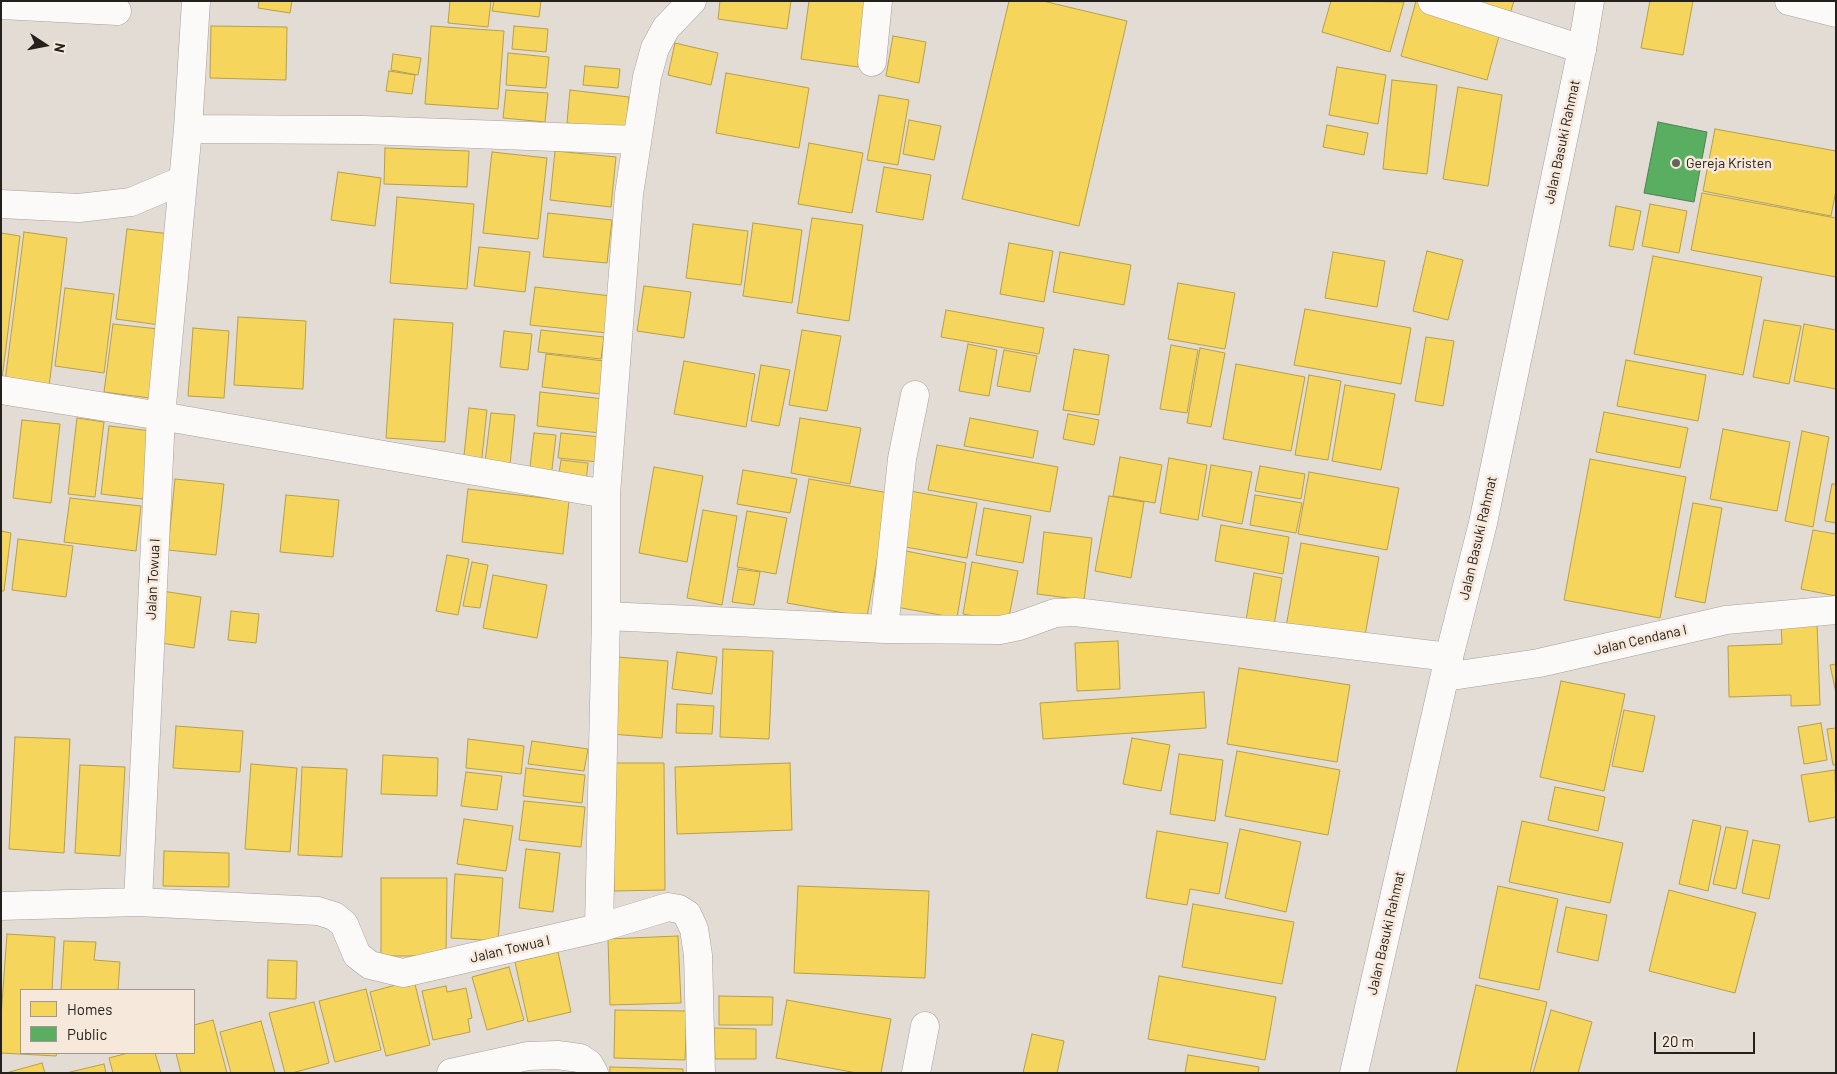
<!DOCTYPE html>
<style>
body{margin:0}
#map{position:relative;width:1837px;height:1074px;overflow:hidden;background:#e3dcd4;font-family:Barlow,sans-serif}
canvas{display:block}
.frame{position:absolute;inset:0;border:2px solid #24201b;pointer-events:none}
.legend{position:absolute;left:20px;top:989px;width:175px;height:65px;box-sizing:border-box;background:#f6e9db;border:1px solid #a2998e;margin:0;padding:6px 9px;list-style:none;font-size:15px;color:#24201b}
.legend li{display:flex;align-items:center;gap:10px;height:25px}
.legend b{width:25px;border:1px solid #a2998e}
.north{position:absolute;left:20px;top:20px;width:50px;height:50px;-webkit-text-stroke:4px #f6e9db;paint-order:stroke;rotate:101deg;font-size:14px;font-weight:700;line-height:20px;text-align:center;color:#24201b}
.north::after{content:'';display:block;margin:auto;width:18px;height:22px;background:#24201b;clip-path:polygon(50% 0,100% 100%,50% 72%,0 100%)}
.scale{position:absolute;left:1654px;top:1032px;width:101px;height:22px;box-sizing:border-box;border:2px solid #24201b;border-top:0;padding-left:6px;font-size:15px;line-height:18px;white-space:nowrap;color:#24201b;-webkit-text-stroke:4px #f6e9db;paint-order:stroke}
</style>
<div id="map">
<canvas width="1837" height="1074"></canvas>
<div class="frame"></div>
<ul class="legend">
<li><b style="height:14px;background:#f6d55c"></b>Homes</li>
<li><b style="height:14px;background:#5aae61"></b>Public</li>
</ul>
<div class="north">N</div>
<div class="scale">20 m</div>
</div>
<script>
const ctx = document.querySelector('canvas').getContext('2d');
ctx.lineJoin = 'round';
function fill(path, color) { ctx.fillStyle = color; ctx.fill(path, 'evenodd'); }
const poly = rows => new Path2D(rows.map(r => 'M' + r).join(''));
function strokePath(path, color, width, dash) { ctx.strokeStyle = color; ctx.lineWidth = width; ctx.lineCap = dash ? 'butt' : 'round'; ctx.setLineDash(dash || []); ctx.stroke(path); }
function label(font, color, halo, rows, align = 'center') {
  ctx.font = font + ' Barlow,sans-serif'; ctx.lineWidth = 5; ctx.setLineDash([]); ctx.textBaseline = 'middle'; ctx.strokeStyle = halo; ctx.fillStyle = color; for (const [text, x, y, turn = 0] of rows) {
    ctx.save(); ctx.translate(x, y); ctx.rotate((+turn || 0) * Math.PI / 180); ctx.textAlign = isNaN(turn) ? turn : align; if (halo) ctx.strokeText(text, 0, 0); ctx.fillText(text, 0, 0); ctx.restore();
  }
}
const homes = poly([
 [259,1,292,1,290,13,258,8,259,1],
 [450,1,491,1,488,27,448,23,450,1],
 [494,1,541,1,539,17,492,11,494,1],
 [720,1,791,1,787,29,718,19,720,1],
 [809,1,868,1,858,67,801,59,809,1],
 [1009,1,1043,1,1127,21,1079,226,962,199,1009,1],
 [1331,1,1404,2,1390,52,1322,32,1331,1],
 [1416,1,1502,25,1487,80,1401,56,1416,1],
 [1458,1,1514,1,1509,17,1458,1],
 [1650,1,1693,1,1683,55,1641,48,1650,1],
 [211,26,287,27,286,80,210,78,211,26],
 [431,26,504,31,498,109,425,104,431,26],
 [514,26,548,29,546,52,512,49,514,26],
 [893,36,926,42,919,83,886,76,893,36],
 [675,43,718,53,711,85,668,75,675,43],
 [508,53,549,57,546,88,506,85,508,53],
 [393,54,421,58,418,75,391,70,393,54],
 [585,66,620,69,618,88,583,85,585,66],
 [1337,67,1386,75,1378,124,1329,115,1337,67],
 [389,71,415,75,412,94,386,91,389,71],
 [726,73,809,88,799,148,716,133,726,73],
 [1392,80,1437,85,1427,174,1383,169,1392,80],
 [1458,87,1502,95,1488,186,1443,179,1458,87],
 [506,90,548,93,545,122,503,118,506,90],
 [570,90,629,97,626,130,567,123,570,90],
 [879,95,909,100,898,165,867,160,879,95],
 [909,120,941,126,934,160,903,154,909,120],
 [1327,125,1368,133,1364,155,1323,147,1327,125],
 [1715,129,1836,151,1836,190,1831,216,1703,191,1715,129],
 [809,143,863,153,852,213,798,204,809,143],
 [385,148,469,151,467,187,384,184,385,148],
 [555,151,616,157,611,207,550,200,555,151],
 [492,152,547,158,538,239,483,233,492,152],
 [884,167,931,175,923,220,876,212,884,167],
 [338,172,381,178,375,226,331,220,338,172],
 [1702,193,1836,218,1836,277,1691,250,1702,193],
 [397,197,474,204,467,289,390,283,397,197],
 [1650,204,1687,211,1679,253,1642,246,1650,204],
 [1616,206,1641,211,1633,250,1609,246,1616,206],
 [548,213,612,220,607,263,543,257,548,213],
 [812,218,863,225,849,321,797,313,812,218],
 [753,223,802,230,792,303,743,296,753,223],
 [693,224,748,231,741,285,686,278,693,224],
 [127,229,171,234,160,325,116,319,127,229],
 [24,232,67,238,49,387,5,382,24,232],
 [1,233,20,236,2,379,1,379,1,233],
 [1009,243,1053,251,1044,302,1000,294,1009,243],
 [479,247,530,252,525,292,474,286,479,247],
 [1427,251,1463,260,1448,320,1413,311,1427,251],
 [1060,252,1131,265,1124,305,1053,292,1060,252],
 [1333,252,1385,261,1377,307,1325,298,1333,252],
 [1653,256,1762,277,1743,375,1634,354,1653,256],
 [1178,283,1235,293,1225,349,1168,339,1178,283],
 [644,286,691,292,684,338,637,331,644,286],
 [535,287,611,296,607,333,530,325,535,287],
 [65,288,114,294,104,373,55,366,65,288],
 [1305,309,1411,328,1401,384,1294,365,1305,309],
 [946,310,1044,328,1039,354,941,337,946,310],
 [238,317,306,321,303,389,234,385,238,317],
 [394,319,453,323,445,442,386,438,394,319],
 [1764,320,1801,326,1789,384,1753,377,1764,320],
 [113,324,158,329,150,398,104,392,113,324],
 [1804,324,1836,330,1836,389,1794,381,1804,324],
 [193,328,229,331,224,398,188,396,193,328],
 [541,330,604,337,601,359,538,352,541,330],
 [802,330,841,336,827,411,789,405,802,330],
 [504,331,532,334,528,370,500,367,504,331],
 [1426,337,1454,341,1443,406,1415,401,1426,337],
 [968,344,997,350,989,396,959,391,968,344],
 [1171,345,1198,350,1187,413,1160,409,1171,345],
 [1200,348,1225,353,1211,427,1187,423,1200,348],
 [1074,349,1109,355,1099,415,1063,410,1074,349],
 [1004,350,1037,356,1030,392,997,386,1004,350],
 [546,354,604,361,600,394,542,387,546,354],
 [1626,360,1706,375,1698,421,1617,406,1626,360],
 [684,361,755,374,746,427,674,414,684,361],
 [1236,364,1305,377,1291,451,1223,439,1236,364],
 [761,365,790,370,779,426,751,421,761,365],
 [1309,375,1341,381,1328,460,1295,455,1309,375],
 [1345,385,1395,394,1381,470,1332,461,1345,385],
 [540,392,604,399,600,433,537,426,540,392],
 [469,408,487,410,481,466,463,465,469,408],
 [1604,412,1688,428,1680,468,1596,452,1604,412],
 [491,413,515,415,510,465,485,462,491,413],
 [1068,414,1099,420,1094,445,1063,439,1068,414],
 [77,418,104,422,95,497,68,494,77,418],
 [800,418,861,428,850,484,791,473,800,418],
 [970,418,1038,431,1033,458,964,446,970,418],
 [22,420,60,424,51,503,13,498,22,420],
 [109,426,152,431,143,499,101,494,109,426],
 [1723,429,1790,442,1777,511,1710,499,1723,429],
 [1802,431,1829,437,1813,527,1785,521,1802,431],
 [534,433,556,435,551,478,529,475,534,433],
 [561,433,601,437,598,462,558,458,561,433],
 [937,445,1058,467,1050,512,928,490,937,445],
 [1120,457,1162,465,1155,503,1113,496,1120,457],
 [1169,458,1207,465,1198,520,1160,513,1169,458],
 [1590,459,1686,477,1660,618,1564,600,1590,459],
 [561,460,588,463,586,483,558,480,561,460],
 [1211,465,1252,472,1242,524,1202,516,1211,465],
 [1260,466,1305,474,1301,499,1255,491,1260,466],
 [654,467,703,476,687,562,639,553,654,467],
 [743,470,797,479,790,513,737,504,743,470],
 [1309,472,1399,488,1387,550,1298,534,1309,472],
 [175,479,224,484,216,555,168,550,175,479],
 [809,479,889,493,867,617,787,603,809,479],
 [1832,484,1836,484,1836,523,1825,521,1832,484],
 [468,489,569,501,563,554,462,542,468,489],
 [910,491,977,503,967,558,900,546,910,491],
 [286,495,339,500,333,557,280,552,286,495],
 [1255,495,1302,503,1296,533,1250,525,1255,495],
 [1109,496,1144,502,1131,578,1095,571,1109,496],
 [70,498,141,506,136,551,64,542,70,498],
 [1693,503,1722,508,1705,603,1675,597,1693,503],
 [984,508,1031,516,1023,563,976,555,984,508],
 [703,510,737,516,722,605,687,598,703,510],
 [747,511,787,518,776,574,737,567,747,511],
 [1221,525,1289,537,1283,574,1215,561,1221,525],
 [1813,530,1836,534,1836,596,1801,589,1813,530],
 [1,531,11,533,4,591,1,591,1,531],
 [1044,532,1092,538,1084,600,1037,594,1044,532],
 [18,539,73,546,66,597,12,590,18,539],
 [1301,543,1379,557,1364,641,1286,627,1301,543],
 [906,551,966,563,957,618,896,607,906,551],
 [447,555,469,559,458,615,436,611,447,555],
 [472,562,488,565,480,608,463,606,472,562],
 [972,562,1018,571,1008,622,963,614,972,562],
 [738,569,760,572,754,605,732,602,738,569],
 [1254,573,1282,578,1274,625,1246,620,1254,573],
 [493,575,547,585,537,638,483,628,493,575],
 [162,591,201,597,194,648,154,642,162,591],
 [231,611,259,614,256,643,228,640,231,611],
 [1817,623,1820,705,1791,706,1791,695,1729,697,1728,646,1782,644,1781,624,1817,623],
 [1118,641,1120,689,1077,691,1075,643,1118,641],
 [723,649,773,651,769,739,720,737,723,649],
 [677,652,717,657,712,694,672,689,677,652],
 [617,657,668,661,662,738,611,734,617,657],
 [1836,664,1836,693,1830,665,1836,664],
 [1239,668,1350,685,1337,762,1227,744,1239,668],
 [1561,681,1625,694,1604,791,1540,777,1561,681],
 [1204,692,1206,728,1043,739,1040,703,1204,692],
 [677,704,714,706,712,734,676,733,677,704],
 [1624,710,1655,716,1643,772,1612,766,1624,710],
 [1821,723,1827,760,1804,764,1798,727,1821,723],
 [176,726,243,731,240,772,173,768,176,726],
 [1836,728,1836,765,1833,765,1827,729,1836,728],
 [15,737,70,739,64,853,9,849,15,737],
 [1132,738,1170,745,1161,791,1123,784,1132,738],
 [468,739,524,746,521,774,466,768,468,739],
 [532,741,588,749,584,771,528,764,532,741],
 [1237,751,1340,770,1328,835,1225,816,1237,751],
 [1179,754,1223,760,1215,821,1170,814,1179,754],
 [383,755,438,758,437,796,381,794,383,755],
 [613,763,664,763,665,890,614,891,613,763],
 [790,763,792,830,677,834,675,767,790,763],
 [251,764,297,768,290,852,245,849,251,764],
 [80,765,125,767,120,856,75,853,80,765],
 [302,767,347,769,342,857,298,855,302,767],
 [526,768,585,775,582,803,523,796,526,768],
 [1835,770,1836,817,1809,822,1801,775,1835,770],
 [466,772,502,776,497,810,461,806,466,772],
 [1555,787,1605,797,1598,831,1548,820,1555,787],
 [524,801,585,807,581,847,519,840,524,801],
 [464,819,513,826,506,871,457,864,464,819],
 [1693,820,1721,826,1708,891,1679,884,1693,820],
 [1522,821,1623,843,1610,903,1509,882,1522,821],
 [1726,827,1748,831,1736,889,1713,884,1726,827],
 [1240,829,1301,842,1286,912,1225,898,1240,829],
 [1157,831,1228,843,1219,894,1190,889,1187,905,1146,898,1157,831],
 [1753,840,1780,845,1769,899,1742,893,1753,840],
 [526,849,560,853,553,912,519,908,526,849],
 [164,851,229,853,229,887,163,886,164,851],
 [455,874,503,878,498,941,451,938,455,874],
 [381,878,447,878,446,956,381,956,381,878],
 [798,886,929,891,925,978,794,973,798,886],
 [1498,886,1558,899,1539,990,1479,978,1498,886],
 [1669,890,1756,913,1735,993,1649,971,1669,890],
 [1193,904,1294,922,1282,984,1182,967,1193,904],
 [1566,907,1607,915,1598,961,1557,952,1566,907],
 [7,934,55,937,52,990,21,990,21,1053,57,1053,56,1056,1,1053,1,1017,7,934],
 [678,936,681,1003,610,1005,608,939,678,936],
 [64,941,96,942,94,960,120,962,118,990,61,990,64,941],
 [558,952,571,1012,528,1022,515,962,558,952],
 [268,960,297,961,296,999,267,998,268,960],
 [509,967,524,1020,487,1030,472,977,509,967],
 [1159,976,1276,997,1265,1060,1148,1039,1159,976],
 [414,980,430,1045,386,1056,370,992,414,980],
 [1476,985,1547,1002,1530,1073,1456,1073,1476,985],
 [446,986,447,992,466,988,472,1018,468,1019,470,1032,433,1040,422,991,446,986],
 [366,989,381,1050,335,1062,319,1001,366,989],
 [719,996,773,997,772,1025,719,1025,719,996],
 [787,1000,891,1019,881,1073,857,1073,776,1058,787,1000],
 [314,1002,329,1063,292,1073,285,1073,269,1013,314,1002],
 [615,1010,687,1011,685,1060,614,1058,615,1010],
 [1551,1010,1592,1022,1578,1073,1533,1073,1551,1010],
 [213,1020,227,1073,181,1073,176,1053,194,1053,194,1025,213,1020],
 [261,1021,275,1073,231,1073,220,1032,261,1021],
 [714,1028,756,1029,756,1059,715,1059,714,1028],
 [1032,1034,1064,1041,1057,1073,1023,1073,1032,1034],
 [128,1053,155,1053,161,1073,113,1073,109,1058,128,1053],
 [1188,1055,1259,1067,1258,1073,1185,1073,1188,1055],
 [42,1063,45,1073,6,1073,42,1063],
 [104,1064,106,1073,66,1073,104,1064],
 [610,1067,683,1069,683,1073,610,1073,610,1067]
]);
fill(homes, '#f6d55c');
strokePath(homes, '#b79f48', 1);
const public = poly([
 [1658,122,1707,132,1694,202,1644,193,1658,122]
]);
fill(public, '#5aae61');
strokePath(public, '#4a834c', 1);
const minor = poly([
 [196,1,188,129,161,416,606,494],
 [692,1,666,28,655,48,647,77,629,194,606,494,606,616,884,629,1000,630,1019,626,1055,613,1075,612,1449,657],
 [1432,1,1582,49],
 [1789,1,1836,13],
 [1,5,117,11],
 [872,62,878,1],
 [188,129,364,130,637,140],
 [1,204,79,208,131,202,183,180],
 [1,390,161,416,138,902],
 [884,629,902,459,915,395],
 [1445,677,1539,663,1726,620,1836,610],
 [1,906,138,902,318,911,334,916,344,924,357,955,370,965,403,973,599,928,606,616],
 [599,928,668,907,679,909,687,914,694,929,698,955,701,1073],
 [451,1073,528,1056,557,1055,580,1058,589,1064,594,1073],
 [916,1073,925,1026]
]);
const highway = poly([
 [1354,1073,1449,657,1483,523,1582,49,1590,1]
]);
strokePath(minor, '#a5a09a', 29);
strokePath(highway, '#a5a09a', 29);
strokePath(minor, '#fbfaf9', 28);
strokePath(highway, '#fbfaf9', 28);
for (const [x, y, r, color] of [
 [1676,163,5,"#67625c"]
]) { const dot = new Path2D(); dot.arc(x, y, r, 0, 2 * Math.PI); ctx.fillStyle = color; ctx.fill(dot); strokePath(dot, '#f6e9db', 2); }
label('14px', '#24201b', '#f6e9db', [
 ["Jalan Basuki Rahmat",1562,142,-78],
 ["Jalan Basuki Rahmat",1478,538,-77],
 ["Jalan Towua I",153,579,-87],
 ["Jalan Cendana I",1640,640,-13],
 ["Jalan Basuki Rahmat",1386,933,-77],
 ["Jalan Towua I",510,949,-13]
]);
label('14px', '#24201b', '#f6e9db', [
 ["Gereja Kristen",1686,163]
], 'left');
</script>
